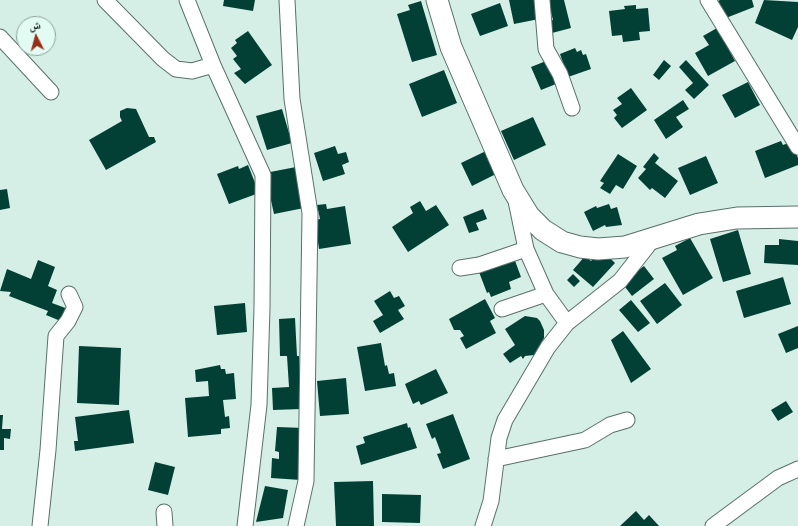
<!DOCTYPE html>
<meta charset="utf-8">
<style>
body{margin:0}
#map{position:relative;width:798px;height:526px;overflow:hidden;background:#d5efe7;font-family:"Playfair Display","Noto Naskh Arabic",serif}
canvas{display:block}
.north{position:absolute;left:16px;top:16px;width:40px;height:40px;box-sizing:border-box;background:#e2fcf4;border:1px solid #8ea19b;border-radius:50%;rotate:354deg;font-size:11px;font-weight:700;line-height:16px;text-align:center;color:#101916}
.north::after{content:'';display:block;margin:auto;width:14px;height:18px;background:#983019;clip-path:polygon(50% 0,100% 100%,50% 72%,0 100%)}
</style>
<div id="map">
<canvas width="798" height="526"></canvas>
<div class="north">ش</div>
</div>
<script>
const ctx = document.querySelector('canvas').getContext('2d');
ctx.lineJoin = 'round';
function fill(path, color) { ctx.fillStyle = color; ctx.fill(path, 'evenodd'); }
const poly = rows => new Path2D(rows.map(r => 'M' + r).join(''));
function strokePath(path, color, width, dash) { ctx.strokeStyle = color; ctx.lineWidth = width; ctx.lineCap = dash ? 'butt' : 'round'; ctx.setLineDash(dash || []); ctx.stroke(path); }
fill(poly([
 [224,0,255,0,253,11,223,6],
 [509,0,535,0,539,19,514,24],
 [548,0,564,0,571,28,552,33,549,21,553,20],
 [720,0,752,0,754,7,726,18,718,1],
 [764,0,798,2,798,27,792,40,755,23],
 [421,1,437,55,412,62,397,14,410,10,408,5],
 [500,3,508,26,480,36,471,14],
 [636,5,636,9,648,8,650,31,639,32,640,40,623,42,622,35,612,36,609,11,625,9,624,6],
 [717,28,735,61,708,76,695,53,709,45,703,36],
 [248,31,272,65,245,84,234,73,241,69,233,59,237,56,231,48,237,43,235,40],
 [575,48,577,52,581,50,583,55,586,54,591,69,568,77,560,54],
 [664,60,671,66,659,80,653,75],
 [686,60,709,85,694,99,685,90,693,83,679,67],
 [546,61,556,84,541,90,531,67],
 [444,70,457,103,422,117,409,84],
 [748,82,760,105,735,118,722,95],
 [631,88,647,110,622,128,614,118,617,115,613,110,622,104,617,98],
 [683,100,689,109,676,117,683,127,666,139,654,120],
 [127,108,136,109,149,137,154,137,156,142,106,170,89,140,122,121,120,117,120,111],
 [282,109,292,143,267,150,256,116],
 [533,117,546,145,514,160,501,131],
 [781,141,783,145,791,142,798,158,798,165,765,178,755,151],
 [335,146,338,154,346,152,349,162,342,165,345,174,323,181,314,153],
 [486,151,496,174,472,186,461,163],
 [654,153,659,158,655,163,678,181,665,198,652,188,650,190,638,178,646,169,643,167],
 [618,154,637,166,623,189,616,185,610,194,600,188,604,183,600,181],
 [706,156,718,183,690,195,678,168],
 [248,165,259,193,229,204,217,174,238,166,239,169],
 [296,167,304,208,274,214,265,173],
 [7,189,10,208,0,210,0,190],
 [420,201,426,211,436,205,449,225,408,252,392,227,413,213,410,207],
 [326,204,327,209,345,206,351,244,319,249,315,220,320,219,317,205],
 [609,204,611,209,617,207,622,225,606,227,605,225,593,231,584,212,596,206,597,208],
 [483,209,487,219,476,223,479,230,469,233,463,217],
 [738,230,751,274,723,282,710,239],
 [690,238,713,278,683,295,662,258,677,250,675,246],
 [779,239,798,241,798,265,764,263,765,245,779,245],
 [604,252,615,263,593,287,573,270,585,256,591,261,597,254],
 [514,258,521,277,509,282,511,289,491,297,489,292,487,293,479,272],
 [38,260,55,267,48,286,57,290,52,303,68,309,63,322,46,315,48,311,9,296,11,292,0,291,7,269,31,279],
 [644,266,654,279,632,296,622,283],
 [573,274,580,281,574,287,567,280],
 [783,277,791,304,744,318,736,291],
 [665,283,682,305,657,324,640,301],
 [390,291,394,298,399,296,405,306,398,310,404,319,380,333,373,321,383,315,374,301],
 [485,299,495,318,490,321,496,333,466,349,460,338,464,336,460,330,454,330,449,319],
 [631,300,650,323,638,332,619,310],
 [245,303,247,332,217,335,214,306],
 [525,316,537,318,540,321,544,330,544,338,534,355,525,356,523,359,521,356,510,363,503,354,515,345,505,329],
 [295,318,297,356,299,356,301,409,273,410,272,388,289,387,287,356,280,356,279,319],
 [798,326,798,348,786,353,778,334],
 [623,331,651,369,631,383,611,340],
 [381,343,385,366,387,365,389,374,394,373,396,386,365,391,357,347],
 [79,346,121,348,119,405,77,403],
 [220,365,221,369,225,369,226,374,234,373,236,399,223,400,225,417,229,416,230,428,221,429,221,434,188,437,185,398,209,396,208,381,196,382,195,370],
 [436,369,448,393,421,405,419,401,413,404,405,384],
 [346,378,349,414,320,416,317,381],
 [786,401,793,412,778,421,771,410],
 [129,410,134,443,75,451,74,441,78,441,75,417],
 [453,414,470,459,443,469,437,454,441,453,435,437,432,439,426,424],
 [0,415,3,415,2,429,11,429,10,439,4,438,4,450,0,450],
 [407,423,408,428,410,427,417,448,361,465,356,446,365,443,363,437],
 [277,427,304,428,301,480,271,478,272,458,279,459,279,452,275,451],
 [155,462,175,467,168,495,148,490],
 [373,481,374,526,336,526,334,482],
 [265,486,288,490,283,518,256,522],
 [382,494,421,495,420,523,382,522],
 [636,511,644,520,649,515,659,526,620,526]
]), '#024035');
const street = poly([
 [105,0,163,59,176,69,192,71,213,65],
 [187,0,213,65,263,175,262,308,259,405,245,526],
 [287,0,292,99,310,213,306,481,296,526],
 [542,0,546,49,560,74,572,108],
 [708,0,798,147],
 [0,37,51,92],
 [516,201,526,249,546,294,567,323],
 [460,268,479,265,526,249],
 [502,309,546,294],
 [496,459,585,440,610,425,627,420],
 [164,512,165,526],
 [40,526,48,450,56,336,68,321,75,307,69,294],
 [483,526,491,501,499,438,505,420,548,347,567,323,620,281,653,239],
 [713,526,778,478,798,469]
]);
const secondary = poly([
 [437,0,451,47,513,190,529,216,543,230,562,242,580,247,598,249,625,247,699,224,737,218,798,217]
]);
strokePath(street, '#59706a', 17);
strokePath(secondary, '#59706a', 23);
strokePath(street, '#fff', 15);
strokePath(secondary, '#fff', 21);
</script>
